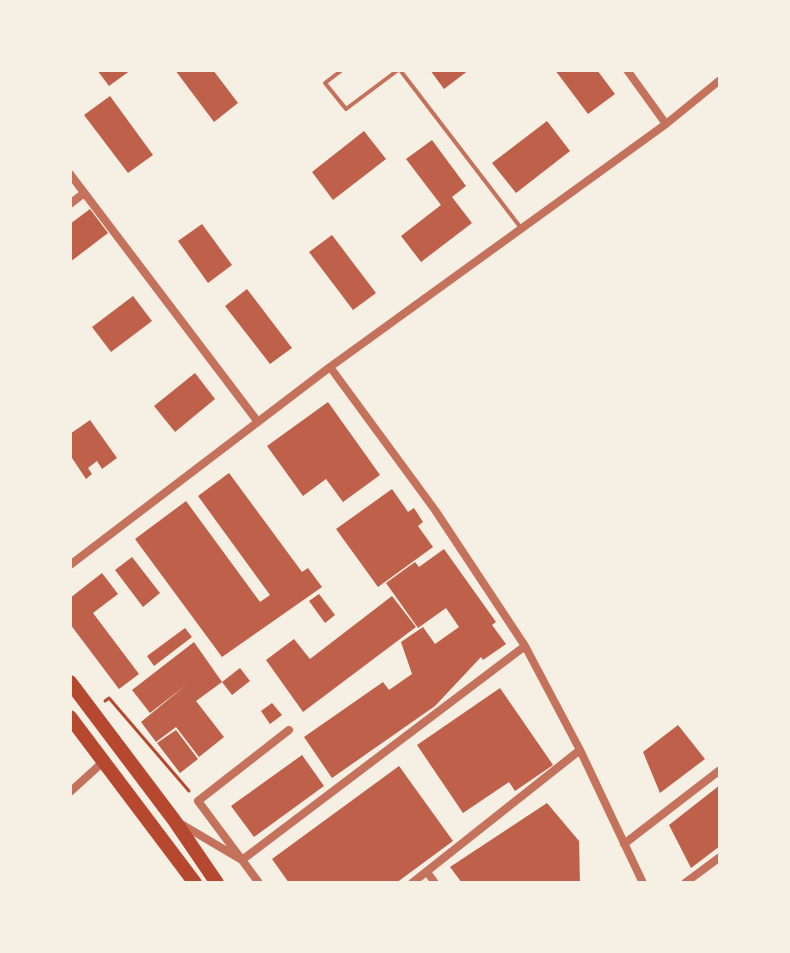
<!DOCTYPE html>
<style>
body{margin:0}
#map{position:relative;width:790px;height:953px;overflow:hidden;background:#f6efe4;font-family:Montserrat,sans-serif}
canvas{display:block}
.frame{position:absolute;inset:0;border:72px solid #f6efe4;pointer-events:none}
</style>
<div id="map">
<canvas width="790" height="953"></canvas>
<div class="frame"></div>
</div>
<script>
const ctx = document.querySelector('canvas').getContext('2d');
ctx.lineJoin = 'round';
function fill(path, color) { ctx.fillStyle = color; ctx.fill(path, 'evenodd'); }
const poly = rows => new Path2D(rows.map(r => 'M' + r).join(''));
function strokePath(path, color, width, dash) { ctx.strokeStyle = color; ctx.lineWidth = width; ctx.lineCap = dash ? 'butt' : 'round'; ctx.setLineDash(dash || []); ctx.stroke(path); }
fill(poly([
 [97,70,131,70,109,86],
 [175,70,213,70,238,103,214,122],
 [430,70,469,70,444,89],
 [555,70,597,70,615,94,588,114],
 [110,96,153,155,128,173,84,115],
 [547,121,570,151,516,193,492,163],
 [364,131,386,159,333,200,312,172],
 [432,140,466,186,452,197,472,223,421,262,401,236,441,205,406,159],
 [90,209,108,233,70,262,70,224],
 [202,224,232,265,208,283,178,241],
 [332,235,376,293,353,310,309,252],
 [247,289,292,348,270,364,225,306],
 [133,296,152,321,111,352,92,327],
 [195,373,215,399,175,432,154,406],
 [328,402,380,475,343,502,326,479,303,496,267,446],
 [90,420,117,458,102,469,97,461,88,468,92,474,86,479,70,455,70,434],
 [229,473,302,572,308,568,322,587,222,657,135,539,186,501,260,602,270,595,198,496],
 [392,489,408,512,414,508,423,522,418,526,433,547,378,587,336,529],
 [444,549,496,622,492,625,506,644,483,660,481,657,435,706,332,778,304,737,383,682,389,690,412,674,401,642,423,627,435,644,459,627,446,608,418,628,386,583,415,562,419,567],
 [132,557,160,593,143,607,115,570],
 [102,573,118,594,93,613,139,674,119,689,70,624,70,598],
 [319,594,335,615,325,623,309,601],
 [392,596,416,627,303,712,266,660,294,639,310,659],
 [185,628,192,637,154,666,147,656],
 [194,642,222,682,196,701,224,737,199,757,176,727,156,742,141,722,186,685,150,713,132,690],
 [240,668,250,681,232,695,222,682],
 [500,688,553,765,515,791,509,782,463,813,417,745],
 [272,703,282,715,270,724,261,711],
 [678,725,705,759,660,793,643,752],
 [176,730,198,759,180,773,157,743],
 [302,755,324,786,254,837,231,806],
 [399,766,453,841,396,883,289,883,272,859],
 [720,785,720,846,691,868,669,825],
 [547,803,579,841,580,883,462,883,450,867]
]), '#bf614a');
strokePath(poly([
 [105,701,109,698,189,791]
]), '#b5482f', 3);
strokePath(poly([
 [342,70,325,83,346,109,398,70],
 [400,70,521,228]
]), '#c5725c', 4);
strokePath(poly([
 [627,70,666,124],
 [70,174,258,422],
 [70,204,84,193],
 [330,367,435,510,525,646,580,750,643,883],
 [70,565,330,367,666,124,720,80],
 [289,730,198,801,242,860,525,646],
 [70,792,103,762],
 [181,824,242,860,259,883],
 [624,844,720,770],
 [427,872,435,883],
 [412,883,580,750],
 [685,883,720,857]
]), '#c5725c', 8);
strokePath(poly([
 [70,682,174,820,217,883],
 [70,717,195,883]
]), '#b5482f', 14);
</script>
